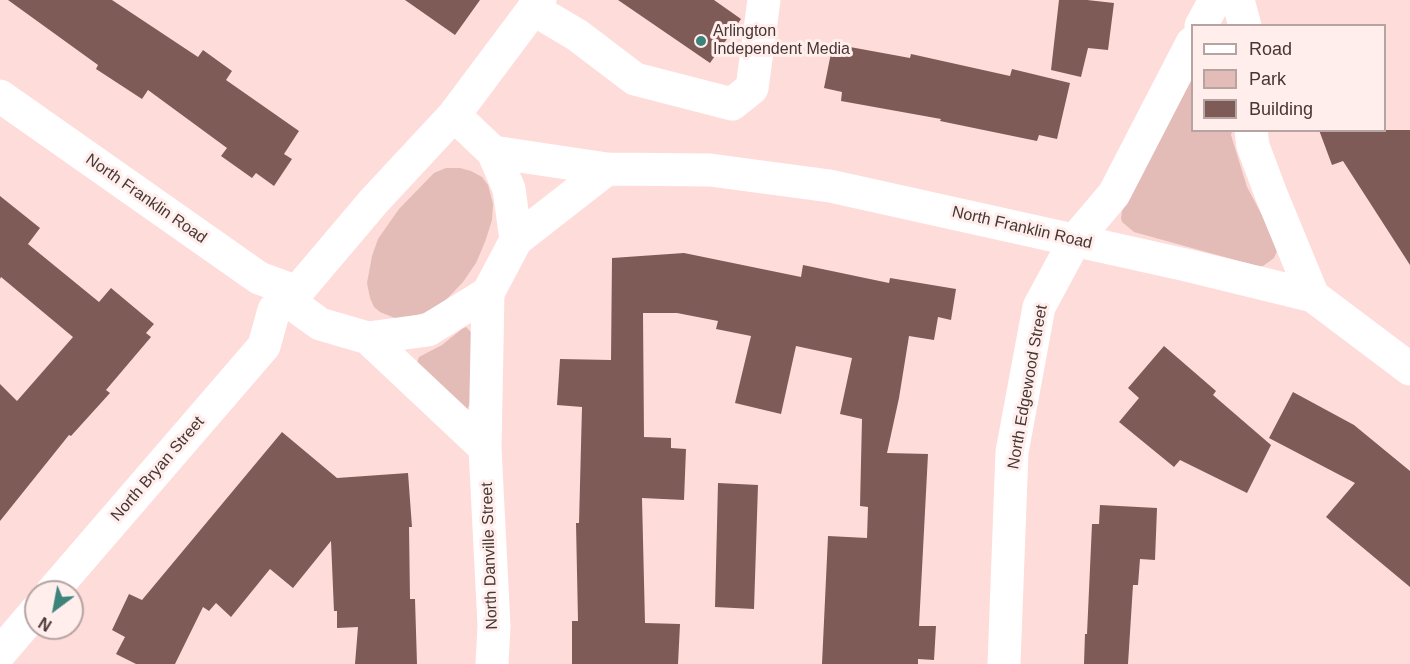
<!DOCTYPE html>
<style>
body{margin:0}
#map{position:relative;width:1410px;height:664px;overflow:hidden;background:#fedcd9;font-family:Helvetica,sans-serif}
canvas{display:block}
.legend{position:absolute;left:1191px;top:24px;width:195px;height:108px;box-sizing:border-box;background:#ffeeec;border:2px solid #b5a4a2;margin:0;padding:8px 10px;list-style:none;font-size:18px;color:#463634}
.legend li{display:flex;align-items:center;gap:12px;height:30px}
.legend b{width:30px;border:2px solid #b5a4a2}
.north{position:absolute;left:24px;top:580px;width:60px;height:60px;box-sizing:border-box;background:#ffeeec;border:2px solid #b5a4a2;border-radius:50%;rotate:212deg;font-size:16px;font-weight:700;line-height:24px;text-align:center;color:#463634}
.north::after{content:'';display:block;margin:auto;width:21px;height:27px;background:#3c837c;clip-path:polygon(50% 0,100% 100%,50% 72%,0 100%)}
</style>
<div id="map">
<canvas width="1410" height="664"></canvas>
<ul class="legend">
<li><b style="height:8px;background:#fff"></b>Road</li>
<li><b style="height:16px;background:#e3bbb7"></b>Park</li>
<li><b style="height:16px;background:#7e5b57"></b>Building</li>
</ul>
<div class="north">N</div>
</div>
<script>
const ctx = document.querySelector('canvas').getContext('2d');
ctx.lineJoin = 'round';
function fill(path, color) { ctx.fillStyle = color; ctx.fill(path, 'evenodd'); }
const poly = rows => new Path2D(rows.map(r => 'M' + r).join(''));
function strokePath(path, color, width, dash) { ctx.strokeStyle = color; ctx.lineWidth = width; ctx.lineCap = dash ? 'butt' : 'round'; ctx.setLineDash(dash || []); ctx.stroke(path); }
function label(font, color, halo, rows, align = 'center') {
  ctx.font = font + ' Helvetica,sans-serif'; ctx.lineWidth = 6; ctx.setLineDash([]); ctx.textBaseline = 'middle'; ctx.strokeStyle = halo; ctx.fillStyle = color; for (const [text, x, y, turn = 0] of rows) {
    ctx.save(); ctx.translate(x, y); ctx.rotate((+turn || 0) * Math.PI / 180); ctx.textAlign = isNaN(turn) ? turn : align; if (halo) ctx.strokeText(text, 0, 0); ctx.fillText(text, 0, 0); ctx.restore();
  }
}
fill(poly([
 [1192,77,1192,130,1232,131,1231,135,1247,187,1272,234,1277,251,1274,258,1263,266,1257,266,1134,232,1122,222,1121,218,1122,211],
 [446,168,460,168,471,171,482,177,488,185,493,204,492,220,485,242,476,263,463,282,443,303,424,313,405,318,395,318,380,312,374,307,370,298,367,283,372,256,378,239,399,209,434,173],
 [466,327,473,334,470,403,467,410,417,363,419,357,442,345,462,329]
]), '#e3bbb7');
fill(poly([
 [8,0,112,0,198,57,203,50,232,71,226,80,299,131,284,154,292,159,274,186,256,173,252,178,221,156,227,148,148,90,142,99,96,69,98,65],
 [405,0,480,0,455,35],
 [618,0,714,0,741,19,710,63],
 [1059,0,1087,0,1114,3,1108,50,1088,48,1081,77,1051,70],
 [850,47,910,58,911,54,1010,76,1012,69,1070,83,1057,139,1039,135,1037,141,940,121,941,119,841,101,842,92,824,88,831,53,848,56],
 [1319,130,1410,130,1410,265,1343,161,1332,165],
 [0,196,40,228,28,244,99,302,111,288,154,324,146,333,151,337,106,390,110,393,71,436,69,435,0,521,0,384,17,401,73,337,1,277,0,279],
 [684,253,801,277,803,265,889,283,890,278,956,289,951,320,938,317,934,340,909,336,899,398,887,453,928,454,919,626,936,626,934,660,918,659,918,664,822,664,828,536,867,538,868,507,860,506,862,419,840,414,852,358,796,346,781,414,735,403,751,336,716,329,718,321,677,313,643,313,644,437,671,438,671,448,686,449,684,500,642,498,645,623,680,624,678,664,572,664,572,621,578,621,576,523,579,523,582,407,557,405,560,359,611,360,612,258],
 [1164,346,1216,391,1213,395,1271,445,1247,493,1180,460,1174,467,1119,422,1139,398,1128,388],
 [1293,392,1354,425,1410,471,1410,587,1326,517,1355,483,1269,438],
 [282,432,337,478,408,473,412,527,409,527,410,599,415,599,417,664,355,664,358,627,337,628,337,611,334,611,331,541,293,588,270,569,231,617,216,603,209,611,203,607,175,664,136,664,116,654,125,637,112,630,129,594,142,600],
 [718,483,758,485,754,609,715,607],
 [1100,505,1157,508,1155,560,1140,559,1138,585,1133,585,1128,664,1084,664,1085,634,1087,634,1092,524,1099,524]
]), '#7e5b57');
strokePath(poly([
 [1238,0,1245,26],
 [533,9,577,35,635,79,732,104,752,88,764,0],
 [1201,26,1215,0],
 [0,96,259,278,297,292],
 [454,115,540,0],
 [1251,130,1253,146,1271,194,1313,296],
 [493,152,607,169,710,170,830,186,1186,265,1313,296,1410,369],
 [516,240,509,189,493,152,454,115,374,201,297,292,287,300,320,324,368,338,428,330,488,293,516,240,607,169],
 [488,293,485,448,494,626,492,664],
 [368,338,485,448],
 [52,592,264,346,274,310,287,300],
 [0,653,36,611],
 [1004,664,1012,452,1039,307,1075,240,1114,194,1192,43]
]), '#fff', 33);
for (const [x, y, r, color] of [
 [701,41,6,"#3c837c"]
]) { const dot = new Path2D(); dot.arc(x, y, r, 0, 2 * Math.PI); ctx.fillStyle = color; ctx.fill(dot); strokePath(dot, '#ffeeec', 2); }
label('16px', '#463634', '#ffeeec', [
 ["Arlington",713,32],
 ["Independent Media",713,50]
], 'left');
label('16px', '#463634', '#ffeeec', [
 ["North Franklin Road",146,199,35],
 ["North Franklin Road",1022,228,13],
 ["North Edgewood Street",1028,387,-80],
 ["North Bryan Street",158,469,-49],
 ["North Danville Street",490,556,-92]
]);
</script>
